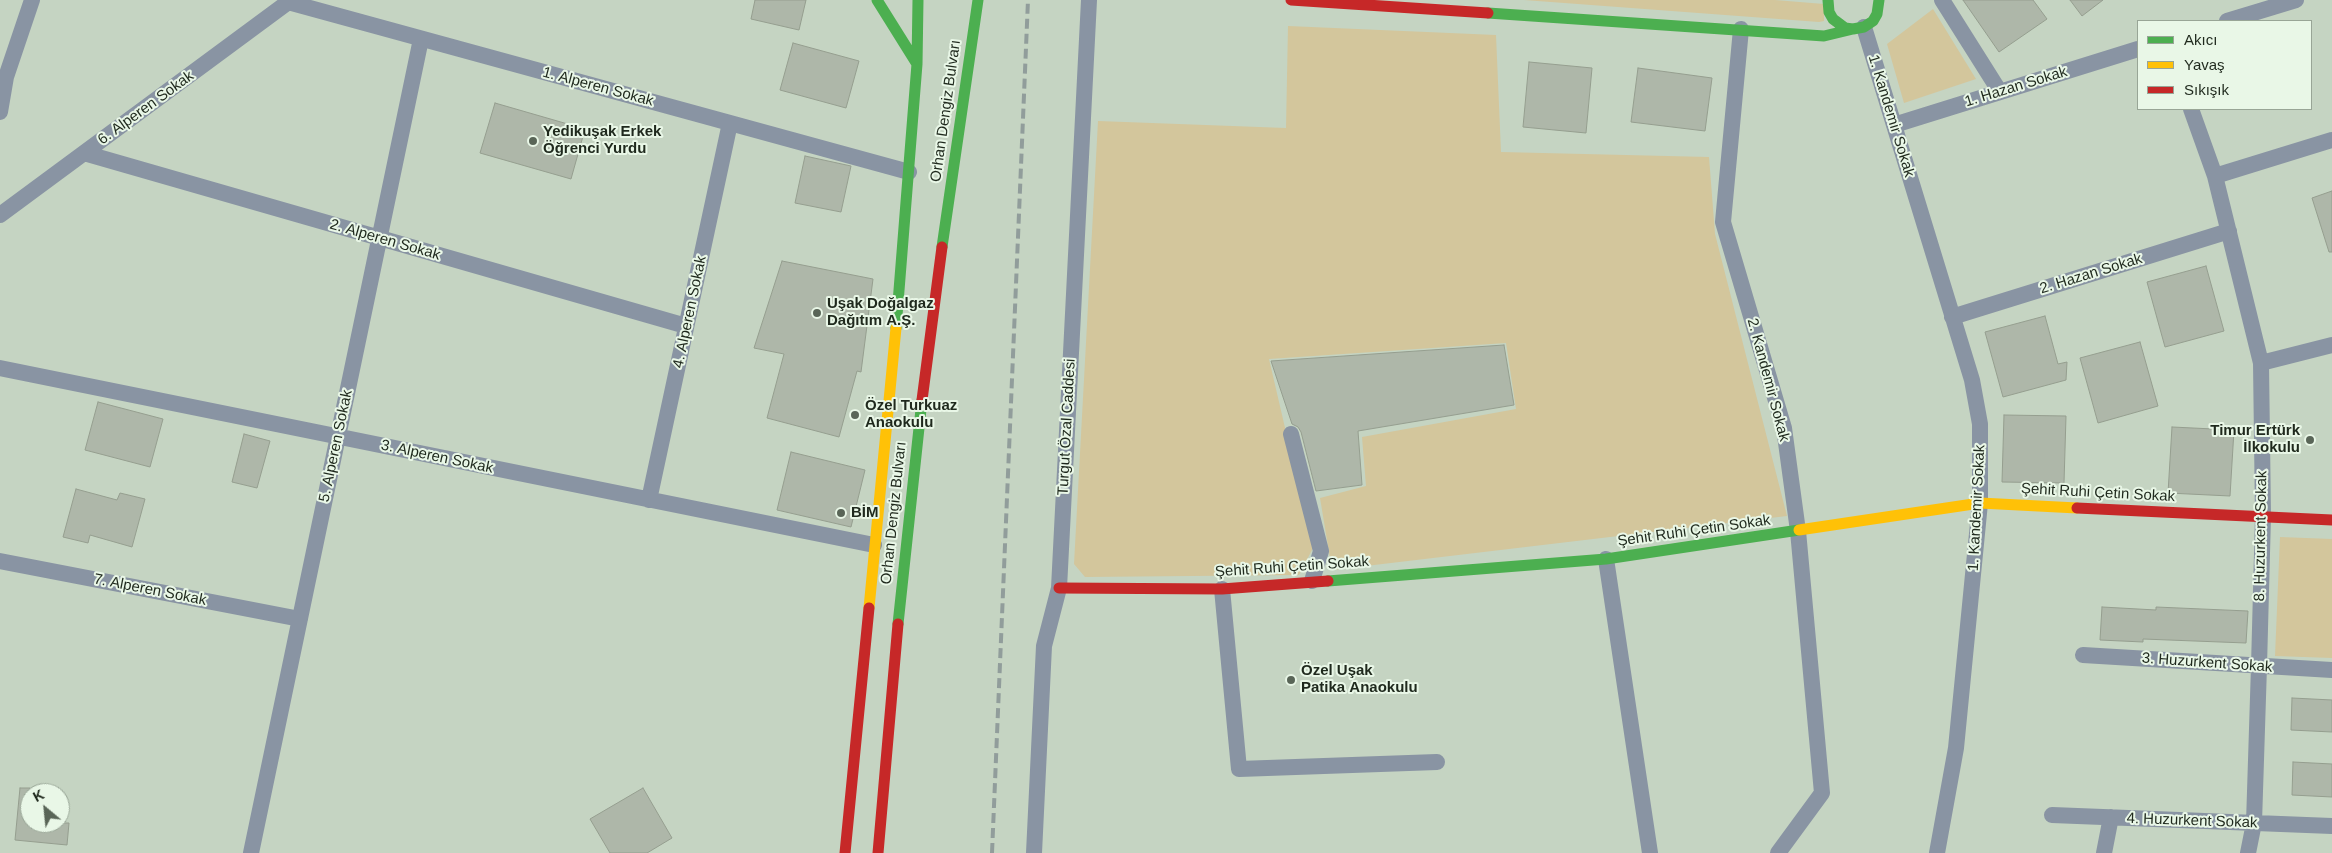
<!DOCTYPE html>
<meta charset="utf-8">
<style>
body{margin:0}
#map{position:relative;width:2332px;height:853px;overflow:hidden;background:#c5d4c2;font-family:Helvetica,sans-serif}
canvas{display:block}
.legend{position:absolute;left:2137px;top:20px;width:175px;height:90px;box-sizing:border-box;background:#e9f7e7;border:1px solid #98a596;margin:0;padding:6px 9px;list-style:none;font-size:15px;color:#1f291d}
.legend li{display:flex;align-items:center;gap:10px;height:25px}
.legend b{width:25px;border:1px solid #98a596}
.north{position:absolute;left:20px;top:783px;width:50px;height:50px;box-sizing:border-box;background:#e9f7e7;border:1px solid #98a596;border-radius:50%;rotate:332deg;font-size:14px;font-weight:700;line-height:20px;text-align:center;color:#1f291d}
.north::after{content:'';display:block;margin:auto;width:18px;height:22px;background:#596557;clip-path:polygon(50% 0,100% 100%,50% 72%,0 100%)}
</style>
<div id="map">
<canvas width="2332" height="853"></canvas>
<ul class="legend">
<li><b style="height:6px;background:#4caf50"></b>Akıcı</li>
<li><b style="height:6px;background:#ffc107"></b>Yavaş</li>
<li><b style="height:6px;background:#c62828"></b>Sıkışık</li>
</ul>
<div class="north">K</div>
</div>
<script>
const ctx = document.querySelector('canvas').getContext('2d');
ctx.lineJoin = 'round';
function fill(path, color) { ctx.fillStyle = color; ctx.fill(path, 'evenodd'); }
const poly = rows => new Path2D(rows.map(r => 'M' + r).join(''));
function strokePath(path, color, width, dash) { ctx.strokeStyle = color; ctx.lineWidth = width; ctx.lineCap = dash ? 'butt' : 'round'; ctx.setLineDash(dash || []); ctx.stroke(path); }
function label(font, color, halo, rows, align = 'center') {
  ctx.font = font + ' Helvetica,sans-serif'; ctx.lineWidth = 4; ctx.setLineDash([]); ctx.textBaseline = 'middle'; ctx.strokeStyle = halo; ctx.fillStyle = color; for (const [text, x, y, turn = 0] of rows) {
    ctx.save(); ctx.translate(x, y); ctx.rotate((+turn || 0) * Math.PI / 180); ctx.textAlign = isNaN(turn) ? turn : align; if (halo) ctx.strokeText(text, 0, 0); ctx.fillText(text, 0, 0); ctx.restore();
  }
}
fill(poly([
 [1524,0,1775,0,1824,4,1824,21,1819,22],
 [1933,9,1976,79,1904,103,1887,44],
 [1288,26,1496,35,1501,152,1709,157,1715,234,1787,516,1332,570,1320,498,1366,486,1362,437,1516,409,1506,343,1269,359,1313,548,1299,575,1085,577,1074,564,1098,121,1286,128],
 [2280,537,2332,539,2332,658,2275,656]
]), '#d3c69c');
const building = poly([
 [755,0,806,0,799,30,751,19,755,0],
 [1963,0,2033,0,2047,19,1999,52,1963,0],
 [2070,0,2103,0,2082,16,2070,0],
 [793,43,859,61,846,108,780,90,793,43],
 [1529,62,1592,68,1586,133,1523,127,1529,62],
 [1638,68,1712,78,1705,131,1631,122,1638,68],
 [495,103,585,129,571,179,480,153,495,103],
 [805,156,851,166,841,212,795,203,805,156],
 [2332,191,2332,252,2329,252,2312,198,2332,191],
 [782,261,873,279,861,372,857,371,839,437,767,418,784,354,754,348,782,261],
 [2206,266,2224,331,2165,347,2147,282,2206,266],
 [2045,316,2058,364,2067,362,2066,380,2003,397,1985,332,2045,316],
 [2140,342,2158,406,2098,423,2080,358,2140,342],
 [1504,345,1514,405,1358,431,1362,485,1316,491,1301,432,1298,427,1292,424,1271,361,1504,345],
 [98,402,163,419,150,467,85,450,98,402],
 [2004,415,2066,416,2064,483,2002,482,2004,415],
 [2172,427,2234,430,2230,496,2168,493,2172,427],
 [244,434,270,441,257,488,232,482,244,434],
 [791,452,865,470,851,527,777,510,791,452],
 [76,489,117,500,120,493,145,499,132,547,90,535,88,543,63,537,76,489],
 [2102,607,2156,610,2156,607,2248,611,2246,643,2143,639,2143,642,2100,640,2102,607],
 [2292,698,2332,700,2332,732,2291,730,2292,698],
 [2293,762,2332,764,2332,797,2292,795,2293,762],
 [20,788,30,788,30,823,69,823,67,845,15,840,20,788],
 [643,788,672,838,647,853,610,853,590,819,643,788]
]);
fill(building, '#aeb7a9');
strokePath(building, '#959e8f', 1);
strokePath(poly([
 [1942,0,2000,92],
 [288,2,909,172],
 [2227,21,2296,0],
 [1864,27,1972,380,1980,424,1980,503,1956,748,1937,853],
 [1741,29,1723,222,1784,428,1798,531,1822,793,1778,853],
 [2191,109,2215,176,2261,363,2263,516,2259,666,2254,823,2248,853],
 [0,112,6,77,32,0],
 [1894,125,2138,49],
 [84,153,686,326],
 [2215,176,2332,140],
 [0,215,291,0],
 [1952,317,2229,231],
 [2261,363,2332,345],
 [0,368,874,545],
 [1291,434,1321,551,1312,581],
 [649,500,730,123],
 [1606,559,1650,853],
 [0,561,300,619],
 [1222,589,1239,769,1437,762],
 [2083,655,2332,670],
 [2052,815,2332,826],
 [251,853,421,39],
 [1034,853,1044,646,1059,588,1089,0],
 [2104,853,2111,817]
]), '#8994a3', 16);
strokePath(poly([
 [877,0,917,64],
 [1828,0,1829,12,1833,19,1845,28,1853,29,1864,27,1873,21,1877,14,1879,0],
 [1488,13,1824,36,1853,29],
 [942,247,978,0],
 [896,328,917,64,918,0],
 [1328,581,1606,559,1799,530],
 [898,624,922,400]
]), '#4caf50', 11);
strokePath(poly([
 [1799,530,1980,503,2077,508],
 [869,608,896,328]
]), '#ffc107', 11);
strokePath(poly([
 [1291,0,1488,13],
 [922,400,942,247],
 [2077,508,2332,520],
 [1059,588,1222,589,1328,581],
 [845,853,869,608],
 [878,853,898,624]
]), '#c62828', 11);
strokePath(poly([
 [992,853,1028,0]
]), '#919d9b', 4, [10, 5]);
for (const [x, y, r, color] of [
 [533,141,5,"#596557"],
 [817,313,5,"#596557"],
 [855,415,5,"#596557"],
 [2310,440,5,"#596557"],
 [841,513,5,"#596557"],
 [1291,680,5,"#596557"]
]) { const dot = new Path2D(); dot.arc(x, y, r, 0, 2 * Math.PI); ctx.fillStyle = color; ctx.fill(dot); strokePath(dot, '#e9f7e7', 2); }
label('15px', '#1f291d', '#e9f7e7', [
 ["1. Alperen Sokak",598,87,15],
 ["1. Hazan Sokak",2016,87,-17],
 ["6. Alperen Sokak",146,108,-36],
 ["Orhan Dengiz Bulvarı",946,111,-82],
 ["1. Kandemir Sokak",1891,116,73],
 ["2. Alperen Sokak",385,240,16],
 ["2. Hazan Sokak",2091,274,-17],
 ["4. Alperen Sokak",690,312,-78],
 ["2. Kandemir Sokak",1768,380,75],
 ["Turgut Özal Caddesi",1067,427,-87],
 ["5. Alperen Sokak",336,446,-78],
 ["3. Alperen Sokak",437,457,12],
 ["Şehit Ruhi Çetin Sokak",2098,493,3],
 ["1. Kandemir Sokak",1977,508,-87],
 ["Orhan Dengiz Bulvarı",894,513,-84],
 ["Şehit Ruhi Çetin Sokak",1694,531,-8],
 ["8. Huzurkent Sokak",2261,536,-89],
 ["Şehit Ruhi Çetin Sokak",1292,567,-4],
 ["7. Alperen Sokak",150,590,11],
 ["3. Huzurkent Sokak",2207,663,4],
 ["4. Huzurkent Sokak",2192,821,2]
]);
label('bold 15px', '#1f291d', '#e9f7e7', [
 ["Yedikuşak Erkek",543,132],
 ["Öğrenci Yurdu",543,149],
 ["Uşak Doğalgaz",827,304],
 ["Dağıtım A.Ş.",827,321],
 ["Özel Turkuaz",865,406],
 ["Anaokulu",865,423],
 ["Timur Ertürk",2300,431,"right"],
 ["İlkokulu",2300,448,"right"],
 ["BİM",851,513],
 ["Özel Uşak",1301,671],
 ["Patika Anaokulu",1301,688]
], 'left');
</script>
